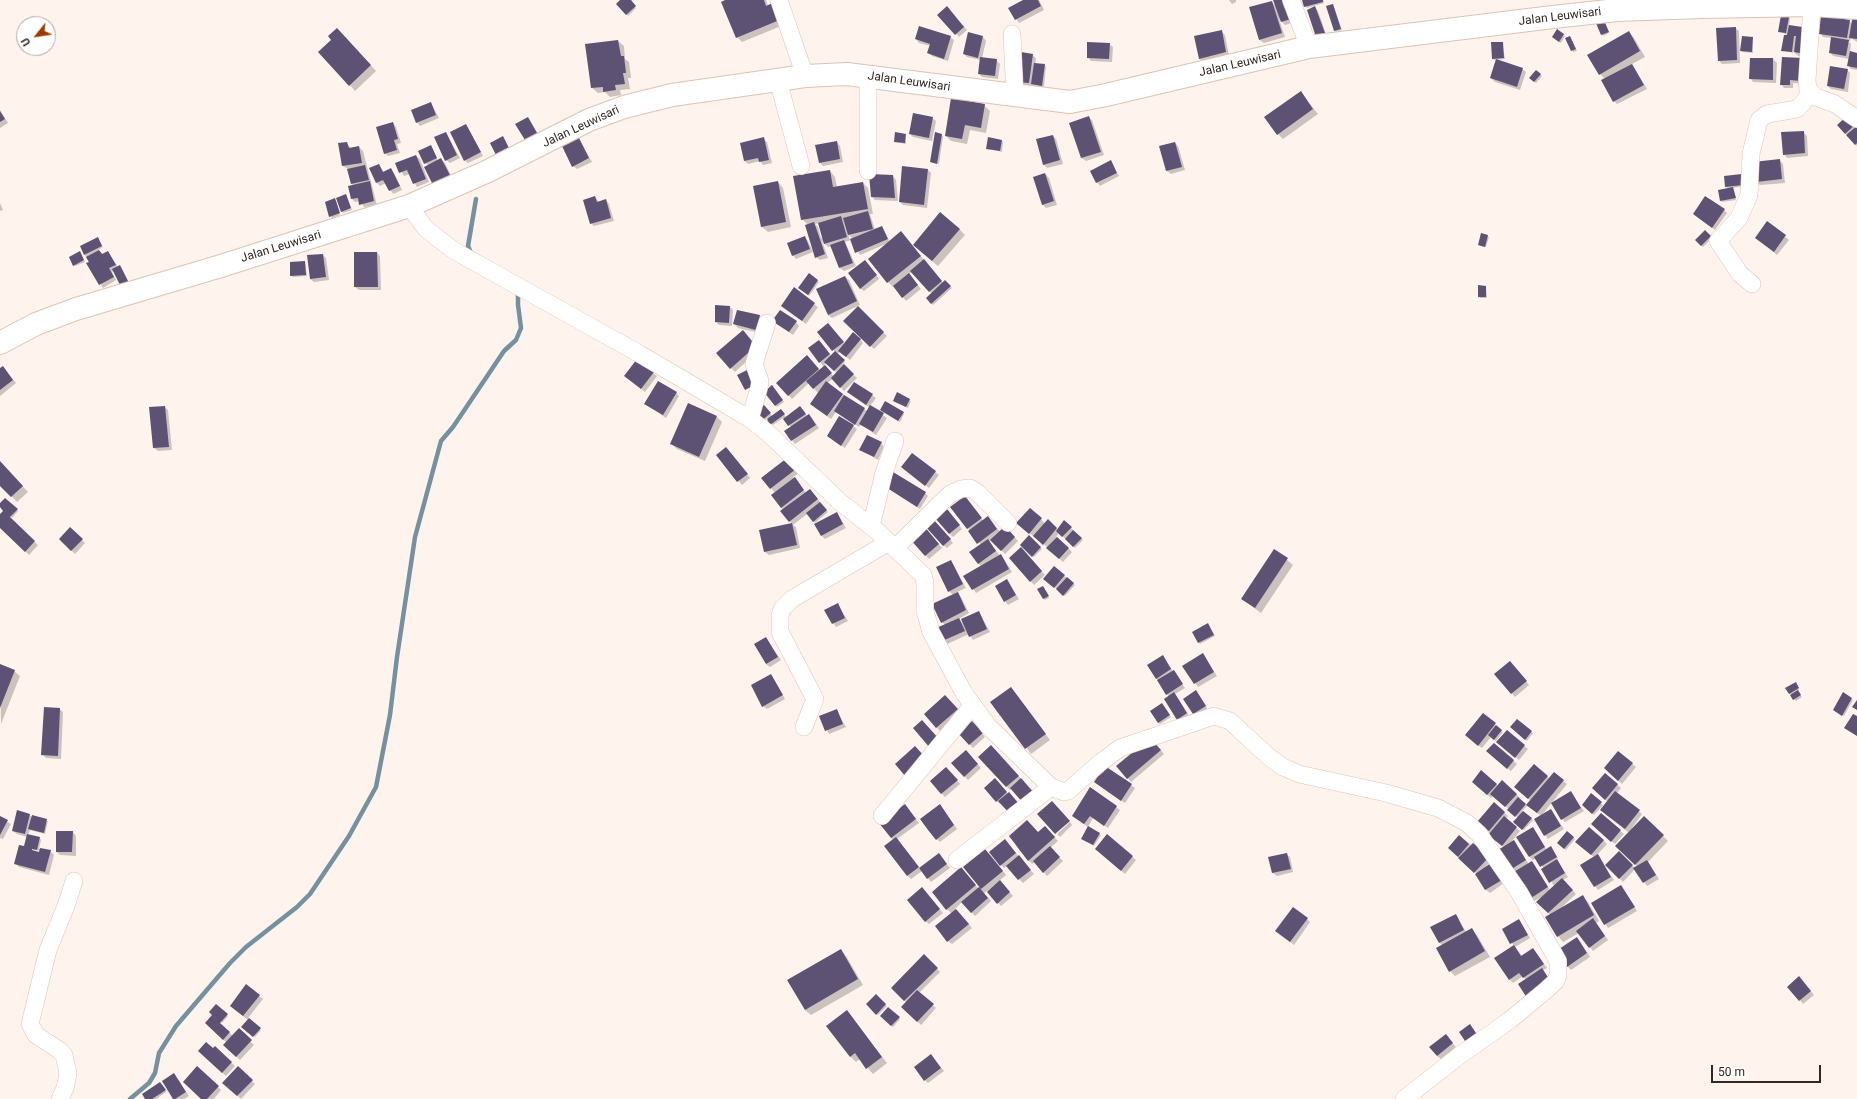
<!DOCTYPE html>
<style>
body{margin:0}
#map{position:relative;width:1857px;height:1099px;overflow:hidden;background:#fef3ed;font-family:Roboto,sans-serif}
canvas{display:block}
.north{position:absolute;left:16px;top:16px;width:40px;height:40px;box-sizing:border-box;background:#fff;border:1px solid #ada9a7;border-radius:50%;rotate:240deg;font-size:11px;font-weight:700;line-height:16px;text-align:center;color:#322822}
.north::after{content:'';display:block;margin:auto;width:14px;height:18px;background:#9d3a00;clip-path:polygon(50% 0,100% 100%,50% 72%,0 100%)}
.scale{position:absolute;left:1711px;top:1065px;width:110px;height:18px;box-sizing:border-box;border:2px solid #322822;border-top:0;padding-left:5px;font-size:12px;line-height:14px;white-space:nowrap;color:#322822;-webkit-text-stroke:3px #fff;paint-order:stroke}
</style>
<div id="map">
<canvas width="1857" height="1099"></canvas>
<div class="north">U</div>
<div class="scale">50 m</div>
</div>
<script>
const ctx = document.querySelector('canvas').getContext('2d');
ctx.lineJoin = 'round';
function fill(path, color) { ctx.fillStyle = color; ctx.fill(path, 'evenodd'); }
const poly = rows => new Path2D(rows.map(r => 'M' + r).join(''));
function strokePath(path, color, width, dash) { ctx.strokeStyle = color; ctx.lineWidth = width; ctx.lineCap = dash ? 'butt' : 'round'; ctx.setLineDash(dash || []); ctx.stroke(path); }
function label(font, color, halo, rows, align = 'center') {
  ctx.font = font + ' Roboto,sans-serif'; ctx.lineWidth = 4; ctx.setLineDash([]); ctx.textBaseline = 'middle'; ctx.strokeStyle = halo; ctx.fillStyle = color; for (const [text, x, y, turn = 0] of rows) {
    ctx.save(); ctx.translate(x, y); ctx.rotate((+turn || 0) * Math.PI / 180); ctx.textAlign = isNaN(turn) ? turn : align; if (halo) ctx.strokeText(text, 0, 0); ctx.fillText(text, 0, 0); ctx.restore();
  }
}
fill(poly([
 [621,0,629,0,636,8,628,16,617,4],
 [728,0,766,0,768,6,786,24,742,42,737,37],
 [1025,0,1039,0,1044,10,1019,23,1010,8],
 [1229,0,1236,0,1236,2,1232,4],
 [1274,0,1297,21,1285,25,1279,19,1285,37,1264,43,1260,40,1272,2,1276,7],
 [1303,0,1323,0,1324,3,1307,8],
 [1315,7,1318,11,1327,37,1320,40],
 [1334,7,1342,30,1336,32,1335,31],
 [950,11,967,30,959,37,939,15],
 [1857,16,1857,42,1851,38,1850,41,1848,41,1851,44,1850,52,1857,54,1857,70,1851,69,1848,65,1849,59,1833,56,1830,52,1832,38,1823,37,1820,33,1849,21,1852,24],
 [1789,17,1790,19,1789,26,1808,29,1808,57,1798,56,1793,51,1793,53,1782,50,1791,37,1779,31],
 [1604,20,1609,33,1603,36,1602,34],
 [1735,28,1739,31,1740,63,1722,64,1719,61],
 [1221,31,1225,35,1229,56,1203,62,1199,58],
 [1557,31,1565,36,1561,43,1555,39],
 [1629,32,1634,38,1645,57,1632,64,1647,89,1617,104,1614,101,1605,79,1600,74],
 [342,34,376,71,355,91,350,85,333,40],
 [950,37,954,40,948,61,932,56,928,53,931,46,919,43,916,39],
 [983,37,986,41,982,58,996,60,1000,64,998,79,982,77,979,74,981,60,967,57,964,54],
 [1570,37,1577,51,1573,52,1566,39],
 [1752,38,1753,53,1743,52,1741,51],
 [618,41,624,46,625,59,629,62,631,78,628,78,630,89,620,90,621,95,610,97,605,92,598,93,592,88],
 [1502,43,1505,59,1494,60,1493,58],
 [1109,44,1113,47,1112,62,1091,61,1088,57],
 [1032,55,1036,58,1035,64,1046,66,1044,87,1021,85],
 [1783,58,1805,84,1793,83,1793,88,1784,88,1781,84],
 [1751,59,1773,59,1777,63,1776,83,1753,82,1750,78],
 [1522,69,1526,72,1520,90,1495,82,1491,78],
 [1847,70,1850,73,1848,92,1831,89,1828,86],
 [1536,71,1542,76,1536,83,1530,78],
 [1300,92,1318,114,1283,139,1278,134],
 [431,103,439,118,420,126,417,122],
 [984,105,990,111,986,133,970,130,967,144,951,141,946,136],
 [0,110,8,123,0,128],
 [1088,117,1092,120,1104,155,1086,161,1082,158,1070,123],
 [528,118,540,137,529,143,526,140],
 [932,118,936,121,932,141,913,137,910,134],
 [393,123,396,127,401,143,397,144,400,153,388,156,385,153],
 [466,125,483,156,468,163,465,160],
 [1838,125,1857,125,1857,146],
 [1803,132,1807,136,1808,156,1787,158,1784,154],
 [446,133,460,158,450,163,446,160],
 [936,133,943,136,939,164,931,162],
 [905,135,906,144,895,142],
 [1053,136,1056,139,1063,164,1047,168,1044,165],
 [579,139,592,162,577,169,573,166],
 [763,139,767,142,772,163,763,165,760,161,748,164,745,161],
 [1002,141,1003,142,1002,152,987,148],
 [837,142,840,146,843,162,823,166,819,162],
 [347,143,351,149,359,147,363,151,377,205,364,207,360,201,355,202,352,199,354,186,351,183,348,169,343,166,339,144],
 [1175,143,1178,146,1185,170,1171,174,1167,171,1161,146],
 [431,146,438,161,441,159,445,163,453,180,425,163],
 [416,156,420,159,429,182,417,187,410,174,404,176,397,164],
 [1779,160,1783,164,1785,183,1760,185,1757,182],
 [1110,162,1119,176,1100,186,1097,182],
 [379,165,384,173,391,169,394,173,402,190,393,194,386,183,380,186,376,182],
 [928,170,931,173,927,208,903,205,900,202],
 [830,171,835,177,837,187,863,183,868,188,873,214,870,214,875,230,882,227,890,242,906,238,943,283,945,281,952,288,933,305,927,298,932,294,912,272,909,274,921,289,906,301,894,286,893,287,888,282,886,244,860,255,851,240,845,242,856,266,844,271,840,268,831,246,828,247,822,241,828,258,820,260,816,257,808,225,802,219],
 [819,223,823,237,821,238,818,227,815,224],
 [848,234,853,239,850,240],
 [1045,174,1049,178,1057,205,1046,208,1043,205],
 [893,176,896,180,898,201,875,200,872,197],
 [1725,177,1744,186,1732,188,1736,200,1722,202,1721,201,1729,189,1726,187],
 [778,182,783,188,791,227,768,232,762,227],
 [346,195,352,210,343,213,342,212],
 [595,197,599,202,606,200,609,204,614,221,594,226,591,223],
 [336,201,340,215,332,218,330,216],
 [0,203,3,210,0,211],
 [1724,210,1727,213,1715,230,1694,214],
 [1768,223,1789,240,1777,255,1760,241],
 [959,229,965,235,938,266,919,250],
 [1705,231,1712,238,1703,247,1696,240],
 [1487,236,1489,237,1486,247,1480,246,1479,244],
 [805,238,808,241,813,252,796,259,793,255],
 [99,240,103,247,98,250,103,255,108,252,118,267,112,272,116,280,103,288,85,255],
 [80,253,85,262,75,266,74,265],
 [377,253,380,256,381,290,359,290,355,287],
 [323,255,326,258,329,280,314,282,310,279],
 [305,262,307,276,293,277,291,275],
 [868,265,879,279,864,291,860,288],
 [809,274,819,282,809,296,801,290],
 [845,277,849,280,860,305,832,318,828,315],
 [1486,287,1487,298,1480,298,1479,296],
 [794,289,818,307,806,324,786,309],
 [730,307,733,310,732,326,719,325,716,322],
 [858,308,887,336,874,349,845,321],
 [760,316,763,320,760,333,738,328,734,324],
 [796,322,799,326,793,335,777,324],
 [831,328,844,344,860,339,863,343,850,360,840,352,837,354,845,362,843,364,857,378,844,391,833,379,827,383,867,411,870,408,848,392,872,395,876,398,870,406,887,418,876,435,861,424,859,427,836,412,831,419,814,407,818,393,809,383,792,399,778,383,807,357,820,371,824,367,809,348,822,344,831,356,835,352,818,332],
 [827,363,837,373,834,377,824,365],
 [759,350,735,372,718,354],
 [0,369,6,371,16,383,0,396],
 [653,373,657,376,645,392,629,379],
 [773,388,784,402,777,407,765,392],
 [676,393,679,396,666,418,645,404],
 [897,394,911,401,908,408,895,402],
 [165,407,168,410,172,450,158,451,154,448,150,408],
 [765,408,772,416,782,412,786,417,802,409,807,416,809,415,812,418,819,428,795,444,785,431,791,427,783,418,773,425,767,418,763,422,756,413],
 [883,411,903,412,904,414,900,422],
 [717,417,722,422,705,461,677,449,672,444],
 [853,426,857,429,845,448,828,436],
 [881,443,884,447,878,460,861,450],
 [726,448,750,478,742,485,718,455],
 [913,454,939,475,929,488,906,470],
 [787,459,799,473,793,477,806,493,813,493,828,512,815,523,807,514,793,525,796,527,800,548,769,555,765,552,761,530,792,524,773,495,775,493,763,478],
 [0,462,28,492,17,502,0,484],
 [885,486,925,493,928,496,920,509],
 [5,499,18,511,12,518,7,512,5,514,38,545,29,555,0,527,0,516,5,510,0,504],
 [968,501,983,521,991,521,1000,532,1005,527,1018,541,1005,554,991,540,989,541,1000,556,1004,559,1012,572,976,593,965,577,982,567,978,563,981,545,952,507],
 [837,513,846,528,825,539,821,535],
 [950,513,962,529,953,537,949,533],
 [1041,519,1045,524,1048,521,1058,530,1065,522,1083,540,1075,548,1059,533,1056,537,1072,552,1063,562,1034,535,1033,536,1021,526],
 [937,524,953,543,947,548,943,545],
 [70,529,85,543,75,554,60,539],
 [927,530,942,548,929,559,911,538],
 [1029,537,1042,549,1034,557,1021,545],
 [1275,550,1293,565,1261,613,1242,599],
 [1024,552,1045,575,1034,585,1010,558],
 [951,561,966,588,957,592,961,597,969,613,959,619,964,624,979,612,990,632,973,640,969,634,945,645,945,625,942,622,953,595,949,591],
 [1054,567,1075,585,1065,596,1045,579],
 [1007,581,1019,599,1008,605,1005,601],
 [1044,588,1049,598,1045,600,1044,599],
 [837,604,848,621,836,627,826,610],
 [1209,626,1215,636,1200,644,1193,632],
 [766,638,781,660,770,667,766,664],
 [1203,654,1217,676,1198,687,1184,666],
 [1163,657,1185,688,1175,694,1190,717,1178,720,1169,697,1156,678],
 [0,665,14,671,20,676,1,724],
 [1513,666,1529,685,1515,697,1496,674],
 [771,675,785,699,767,709,763,706],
 [1797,685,1799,690,1797,691,1802,697,1796,701,1789,693],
 [1011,688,1050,740,1031,754,992,703],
 [1843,694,1853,700,1844,716,1835,711],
 [1199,695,1208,710,1197,717,1193,713],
 [949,700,960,713,940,731,925,715],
 [1164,706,1171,717,1160,724,1158,723],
 [59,709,63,712,61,759,46,758,42,754],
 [836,710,846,727,829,734,820,717],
 [1483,714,1503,732,1496,741,1491,737,1482,748,1469,738],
 [1517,720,1533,733,1527,741,1511,727],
 [976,726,985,737,973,748,960,734],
 [1507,731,1528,749,1519,760,1501,745],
 [1154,742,1164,754,1131,782,1118,766],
 [1494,744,1517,764,1511,771,1491,755],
 [995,750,1022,780,1010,790,980,757],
 [966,751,981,768,968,780,953,763],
 [1619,752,1636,767,1622,784,1608,772],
 [1105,767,1135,788,1125,803,1095,782],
 [946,768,960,784,945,797,931,782],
 [1481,772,1498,786,1516,794,1520,798,1518,799,1527,806,1522,811,1533,820,1524,830,1515,822,1518,818,1509,809,1493,796,1491,798,1476,785],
 [1554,773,1567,784,1541,816,1531,808,1531,801,1519,791,1547,776,1549,779],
 [1605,774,1621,788,1617,793,1642,814,1632,828,1633,829,1644,817,1668,841,1648,862,1659,879,1647,886,1635,869,1623,882,1607,865,1619,853,1635,868,1638,867,1616,846,1629,833,1605,814,1608,802,1596,792],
 [995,780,1008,794,1000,804,997,801],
 [1091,789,1120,810,1108,828,1093,818,1088,827,1073,816],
 [1570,792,1584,811,1565,822,1562,819],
 [1591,795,1603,805,1594,815,1583,805],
 [1494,803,1508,816,1506,819,1520,831,1512,841,1529,864,1532,862,1535,866,1550,890,1554,886,1544,869,1536,858,1533,860,1530,857,1518,837,1532,828,1547,850,1552,849,1558,858,1556,859,1568,877,1563,880,1576,894,1560,909,1583,897,1588,902,1599,921,1596,923,1608,940,1593,951,1579,933,1563,942,1558,936,1550,915,1538,902,1542,897,1532,902,1513,874,1504,847,1482,825],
 [908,809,919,823,897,839,920,869,942,858,950,868,931,882,922,871,911,879,907,875,891,837],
 [943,809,957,829,940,842,937,839],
 [1551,810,1564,829,1548,839,1535,820],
 [1601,814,1624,834,1615,844,1596,828],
 [29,815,32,817,48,821,45,834,30,830,28,835,40,838,41,840,39,849,50,851,54,855,49,875,19,867,16,864,25,848,27,837,17,834,13,831],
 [31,849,40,851,38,853,34,852],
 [0,817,11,824,3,839,0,838],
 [1070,822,1072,825,1060,837,1057,834],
 [1048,830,1058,841,1050,848,1063,861,1047,876,1035,862,1032,864,1019,850,1038,833],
 [73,832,76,836,76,856,60,855,57,852],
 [1567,832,1575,839,1566,850,1558,843],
 [1099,834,1101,835,1094,846,1084,840],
 [1107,835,1136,860,1125,874,1100,852],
 [1460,836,1491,861,1485,867,1504,883,1490,893,1486,890,1476,873,1449,848],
 [1603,840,1607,844,1597,855,1614,880,1598,890,1581,865,1594,857,1580,846],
 [1008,844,1034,874,1023,883,1007,866,1004,868,1001,865],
 [989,853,1006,875,999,881,1013,896,1001,906,987,891,984,893,991,901,975,916,962,902,955,909,972,928,952,944,948,941,952,914,947,909,964,872,978,888,981,886],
 [1286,854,1290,857,1293,872,1277,876,1273,873,1269,858],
 [1621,886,1637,911,1608,928,1592,904],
 [925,892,943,913,929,924,925,921],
 [1456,915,1466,932,1471,929,1477,935,1490,957,1455,976,1450,971,1443,946,1439,942],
 [1307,919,1310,922,1294,945,1280,934],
 [1519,920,1530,938,1515,947,1522,956,1533,949,1547,968,1526,980,1523,976,1513,983,1509,979,1514,946,1503,929],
 [1580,942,1590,957,1571,970,1567,966],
 [841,951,846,956,863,985,811,1015,805,1010],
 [924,956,940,972,919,993,936,1008,921,1025,903,1007,907,1003,892,988],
 [1802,981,1814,995,1803,1004,1800,1000],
 [259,996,263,999,248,1018,261,1030,255,1037,243,1026,248,1020,234,1009],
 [876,996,887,1006,878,1015,867,1004],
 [216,1005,228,1016,222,1023,210,1012],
 [888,1008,900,1019,893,1027,881,1016],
 [847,1012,887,1063,873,1074,860,1059,856,1062,850,1056],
 [212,1017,233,1036,239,1030,254,1045,240,1060,224,1045,227,1043,206,1023],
 [1449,1039,1456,1047,1441,1059,1437,1056],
 [215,1048,235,1066,226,1076,199,1051,213,1050],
 [934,1059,944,1071,928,1083,925,1080],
 [197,1067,221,1090,214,1099,202,1099],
 [238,1068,255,1084,241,1099,224,1083],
 [177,1078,189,1096,184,1099,175,1099],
 [162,1085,166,1092,156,1099,146,1099]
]), '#0003');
strokePath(poly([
 [471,253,468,246,476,199],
 [130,1099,149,1083,155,1073,159,1053,176,1026,230,963,246,947,297,907,310,894,349,836,376,787,390,715,397,657,415,537,441,441,453,427,504,351,516,340,521,328,518,305,518,292]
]), '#75919f', 4.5);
fill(poly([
 [620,0,631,0,636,6,626,15,616,4],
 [725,0,764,0,766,6,775,2,782,19,736,38,721,2],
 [1023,0,1038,0,1041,6,1015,20,1008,8],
 [1273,0,1288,0,1294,18,1281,22],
 [1302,0,1323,0,1323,2,1304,7],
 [1272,1,1282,33,1259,40,1249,7],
 [1333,4,1341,29,1334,31,1326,6],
 [947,6,964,27,955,35,937,15],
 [1315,6,1325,33,1316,37,1307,10],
 [1853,14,1857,15,1857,39,1849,38],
 [1781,15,1789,17,1786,33,1778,32],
 [1821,15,1850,20,1847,38,1819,34],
 [1603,18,1609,32,1601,35,1595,21],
 [1789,25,1809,28,1805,54,1794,52,1796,36,1794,36,1792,52,1781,51,1784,35,1787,35],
 [919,26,951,36,944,59,927,53,930,44,915,39],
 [1736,27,1737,60,1718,61,1716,28],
 [337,28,371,65,349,86,318,52,331,40,328,36],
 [1557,29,1564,34,1559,42,1552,37],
 [1222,30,1226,52,1199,59,1194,36],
 [1629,31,1640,51,1599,75,1587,55],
 [968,32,983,36,978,58,963,54],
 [1570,36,1576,49,1571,51,1565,38],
 [1742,36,1753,37,1752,52,1740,51],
 [1831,37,1849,40,1846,56,1829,53],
 [618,40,621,56,624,56,626,73,623,73,625,84,615,85,616,90,603,92,603,87,591,88,585,44],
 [1087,42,1110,43,1109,59,1087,58],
 [1491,42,1503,42,1504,58,1492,59],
 [1850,51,1857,53,1857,68,1847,66],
 [1021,52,1033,54,1029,83,1017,82],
 [980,57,997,59,995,76,978,74],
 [1782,57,1803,58,1801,81,1790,80,1790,85,1780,85],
 [1750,58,1773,58,1773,80,1749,79],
 [1496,59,1523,68,1517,87,1490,78],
 [1034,63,1045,64,1042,86,1031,84],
 [1632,64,1644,85,1613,102,1601,80],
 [1830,66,1848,69,1844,89,1827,86],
 [1536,70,1541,74,1534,82,1529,78],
 [1301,91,1313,109,1277,135,1264,117],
 [951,98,985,104,981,128,965,125,962,139,945,136],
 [431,102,436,115,416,123,411,110],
 [0,111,5,119,0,122],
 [913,113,933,117,929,138,909,134],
 [1849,114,1857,123,1845,134,1837,125],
 [1089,116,1101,152,1081,158,1069,123],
 [528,117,537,133,525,140,515,124],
 [393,122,398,139,394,140,397,150,384,154,376,127],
 [466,124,481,152,464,161,450,132],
 [1857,126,1857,143,1855,145,1846,135],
 [1804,131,1805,153,1783,155,1781,132],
 [446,132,457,155,445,161,434,137],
 [895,132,906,134,905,143,894,142],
 [935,132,942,134,937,164,930,162],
 [1053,135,1060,160,1043,165,1036,139],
 [503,136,509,148,496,155,490,143],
 [764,137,769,160,759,162,758,158,744,161,740,143],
 [988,137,1002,140,1000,151,986,149],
 [579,138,589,158,572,167,562,146],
 [837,141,840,159,819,163,815,145],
 [347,142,349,148,359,146,362,163,342,166,338,143],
 [1175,142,1182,167,1166,171,1159,146],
 [431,145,437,158,424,164,418,151],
 [416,155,426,179,413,184,407,170,399,173,395,163],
 [441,158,451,177,433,185,424,167],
 [1780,159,1782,179,1756,182,1753,162],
 [1111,160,1117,173,1096,183,1090,171],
 [379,164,383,172,391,168,400,186,389,191,383,180,376,183,369,168],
 [365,165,369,180,351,184,347,169],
 [902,166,928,169,924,205,899,202],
 [830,170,833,187,863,182,868,209,801,220,793,176],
 [1045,173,1054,201,1042,205,1033,177],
 [869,174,893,175,895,198,871,197],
 [1742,174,1743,185,1725,187,1724,176],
 [370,181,374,201,359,205,358,198,351,199,348,186],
 [778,181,786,222,761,227,753,186],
 [1733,187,1736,198,1720,201,1718,190],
 [346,194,351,208,341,212,336,198],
 [595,196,597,202,606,199,611,218,590,224,583,200],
 [1705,196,1725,209,1712,228,1693,214],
 [335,198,340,213,329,217,325,202],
 [868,211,873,229,848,235,843,218],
 [940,212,960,229,932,261,913,245],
 [841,216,847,237,824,244,818,223],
 [1767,221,1786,235,1774,252,1755,238],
 [814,222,825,254,815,258,805,225],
 [882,226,888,239,855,253,850,239],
 [1705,230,1711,236,1701,246,1695,240],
 [901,231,921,256,887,283,868,259],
 [1481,233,1488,235,1485,247,1478,245],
 [805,236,810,249,792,256,787,243],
 [98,237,102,246,84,255,80,246],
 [844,240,853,263,839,268,830,245],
 [99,250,102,254,108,251,116,265,109,268,114,277,99,285,86,263,89,262,86,257],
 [80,251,84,260,73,266,69,257],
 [354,252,377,252,378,287,354,287],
 [323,254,326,277,310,279,307,255],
 [924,259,942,281,929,292,910,271],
 [865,260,877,275,860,289,848,273],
 [305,261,306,275,290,276,290,262],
 [120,265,129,283,121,287,112,269],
 [809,273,818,280,808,295,798,288],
 [909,273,918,285,902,298,893,286],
 [845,276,857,301,828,315,816,289],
 [945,280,951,286,931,304,926,298],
 [1478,285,1486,286,1486,297,1478,297],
 [794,287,815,303,802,321,781,306],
 [715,305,730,306,729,323,715,322],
 [858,306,884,332,870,347,843,321],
 [737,310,760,315,756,330,733,324],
 [780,310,797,321,789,332,772,321],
 [828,323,844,342,832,351,817,332],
 [743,330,756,346,730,369,716,353],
 [853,332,861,339,846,357,838,351],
 [819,340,830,354,819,363,808,348],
 [835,351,845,360,834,371,824,362],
 [807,355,819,369,788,396,776,383],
 [637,359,654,372,641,389,624,376],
 [844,364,854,374,840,388,831,378],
 [825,365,832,373,813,389,806,381],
 [3,366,13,380,0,390,0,368],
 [747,370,755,385,745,390,737,375],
 [658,381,677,392,663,415,644,404],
 [826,381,843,394,827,416,810,404],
 [854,382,873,394,866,405,847,392],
 [772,385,783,400,775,406,764,392],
 [897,392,910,399,906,407,893,401],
 [844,395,865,408,855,425,834,411],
 [885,401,904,412,898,421,880,410],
 [688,403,717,416,699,457,670,444],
 [764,405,771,413,761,421,754,412],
 [870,405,884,413,873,432,859,424],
 [165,406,169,447,153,448,149,407],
 [800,406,806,414,788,426,783,419],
 [781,409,785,414,770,425,767,419],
 [809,414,816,425,791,441,784,431],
 [839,416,854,425,841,446,827,436],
 [867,435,882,442,874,457,859,450],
 [726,447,748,474,737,482,716,455],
 [912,453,936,471,925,486,901,467],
 [787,458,796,469,770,489,761,478],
 [0,461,23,486,11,497,0,486],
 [893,472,926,492,917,507,884,486],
 [795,477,804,490,781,508,771,495],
 [810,489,818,499,789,522,780,511],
 [965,496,982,518,967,529,950,507],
 [5,498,18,509,10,517,35,541,25,552,0,528,0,514,3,511,0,507,0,503],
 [820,502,827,510,813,522,806,513],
 [1030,508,1042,518,1029,534,1016,523],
 [947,509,960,525,949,534,935,518],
 [837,512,843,524,821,536,814,524],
 [988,516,997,529,977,544,968,531],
 [933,519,951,539,943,546,925,526],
 [1048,519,1057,528,1043,545,1033,536],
 [1064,520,1072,527,1062,537,1056,531],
 [792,523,797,545,764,552,759,530],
 [924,526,939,544,925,556,909,538],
 [1005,526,1015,537,1001,551,990,540],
 [70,527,83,539,71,551,59,539],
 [1073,530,1082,538,1073,547,1065,539],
 [1029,535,1041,547,1032,557,1020,545],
 [1057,537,1069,548,1059,559,1046,548],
 [988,539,996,551,978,564,969,552],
 [1021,547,1042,571,1030,582,1009,558],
 [1274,549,1288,558,1255,608,1241,599],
 [1001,554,1009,569,972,590,963,576],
 [951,560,963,584,948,592,936,567],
 [1054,566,1065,575,1054,588,1043,579],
 [1067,577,1074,583,1063,596,1056,589],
 [1007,579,1016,595,1004,602,995,586],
 [1043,586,1049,596,1043,599,1037,589],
 [958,592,966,610,941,623,932,604],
 [838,603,845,618,832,624,824,610],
 [979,611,987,629,969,637,961,619],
 [959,618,965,631,940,642,934,629],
 [1208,623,1214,635,1198,643,1192,632],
 [766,637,778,657,766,664,754,644],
 [1203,653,1214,672,1194,684,1182,666],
 [1163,655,1171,669,1156,679,1147,665],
 [1510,661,1527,681,1511,694,1494,674],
 [0,664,15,670,0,708],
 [1174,670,1183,684,1166,695,1157,680],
 [771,674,783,695,762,707,751,685],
 [1796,682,1799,688,1789,694,1785,688],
 [1011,687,1046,734,1025,749,990,702],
 [1196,690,1206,706,1193,714,1183,699],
 [1798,690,1801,695,1793,700,1790,695],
 [1174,692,1187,713,1177,720,1164,699],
 [1843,692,1852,698,1842,716,1833,710],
 [945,695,958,709,936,728,924,714],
 [1857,700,1857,710,1852,707],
 [1162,703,1170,715,1158,723,1150,711],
 [44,707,60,708,58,756,41,755],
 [837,709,843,724,825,731,819,716],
 [1483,713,1496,723,1478,746,1465,735],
 [1853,714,1857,716,1857,736,1844,728],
 [1517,719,1532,731,1525,740,1510,727],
 [922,720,939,739,930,748,913,728],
 [972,721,983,733,969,745,958,733],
 [1496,725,1502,730,1494,740,1488,735],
 [1507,730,1525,745,1515,758,1496,742],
 [1150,738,1161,750,1127,779,1116,766],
 [1494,743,1514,760,1507,769,1486,751],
 [991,745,1019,776,1006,787,978,757],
 [915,746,926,758,906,777,895,764],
 [966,750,978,764,964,777,951,763],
 [1618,751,1633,763,1618,781,1604,768],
 [1534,764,1548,776,1528,799,1514,787],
 [1105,766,1132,784,1121,801,1094,782],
 [946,767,958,780,941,794,930,781],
 [1481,770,1497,784,1487,795,1472,782],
 [1554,772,1564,780,1537,813,1526,805],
 [1605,773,1618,784,1605,800,1592,788],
 [995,778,1007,792,996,802,984,788],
 [1021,778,1035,794,1024,804,1010,788],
 [1502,780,1517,794,1505,807,1490,794],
 [1090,787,1117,806,1104,826,1090,816,1084,824,1072,816],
 [1571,791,1581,808,1561,820,1551,803],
 [1615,791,1640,810,1625,829,1600,810],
 [1009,792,1020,805,1010,814,998,801],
 [1591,793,1602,802,1592,814,1582,805],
 [1518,797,1526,804,1515,817,1507,810],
 [1052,801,1070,821,1055,834,1037,814],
 [1494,802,1505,812,1489,831,1477,822],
 [905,804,916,819,891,838,879,823],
 [940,804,954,825,936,840,928,830,938,822,928,830,920,819],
 [1551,809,1561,826,1544,836,1534,819],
 [17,810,30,814,25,834,12,831],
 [1523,811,1532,818,1522,830,1513,822],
 [1601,813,1621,830,1611,842,1591,824],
 [32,815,47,819,44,833,28,829],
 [0,816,8,820,0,835],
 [1504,816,1517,827,1502,846,1488,835],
 [1644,816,1664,835,1635,865,1615,846],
 [1027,820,1038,832,1045,826,1055,837,1028,861,1009,836],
 [1088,826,1100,833,1093,845,1081,839],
 [1533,827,1545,847,1529,857,1516,837],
 [1589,827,1604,840,1591,855,1575,842],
 [56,831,73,831,72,852,56,852],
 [1567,831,1574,837,1564,849,1557,843],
 [27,834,40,837,37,850,32,849,32,850,39,852,40,848,51,850,45,872,14,864,19,845,24,846],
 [1107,834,1133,856,1121,871,1095,849],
 [1459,835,1469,844,1458,857,1448,848],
 [896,837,919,867,907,876,884,846],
 [1005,839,1016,853,1000,866,989,852],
 [1514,840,1526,860,1510,870,1498,850],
 [1473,843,1489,857,1474,873,1458,858],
 [1050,846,1060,857,1043,873,1033,861],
 [1551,846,1557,857,1540,867,1534,857],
 [985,849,1003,871,981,889,963,867],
 [1619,851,1633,865,1619,879,1605,865],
 [939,853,947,864,927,879,919,868],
 [1287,853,1291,869,1272,873,1268,857],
 [1598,854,1611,877,1594,887,1580,865],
 [1019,855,1031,870,1018,880,1006,866],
 [1557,859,1565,873,1549,883,1541,869],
 [1647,860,1656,875,1643,883,1633,868],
 [1532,861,1548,887,1528,900,1512,873],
 [1491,863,1502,880,1485,890,1475,874],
 [961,867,976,885,946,910,932,892],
 [1562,878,1573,890,1548,913,1536,902],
 [1000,880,1010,892,997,904,987,892],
 [1621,885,1635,907,1604,925,1591,903],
 [922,887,940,909,925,922,907,900],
 [979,887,988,898,971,913,961,902],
 [1583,895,1594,915,1557,937,1545,917],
 [1293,907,1308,918,1290,942,1275,931],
 [956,909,969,924,947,942,935,926],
 [1456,914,1464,930,1439,943,1430,927],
 [1593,918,1605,936,1589,948,1576,931],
 [1519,919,1528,935,1510,944,1502,929],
 [1472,928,1485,951,1449,972,1436,948],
 [1577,937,1587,953,1567,967,1556,951],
 [1514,945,1521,956,1533,948,1544,964,1523,978,1519,973,1509,980,1494,958],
 [841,949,858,979,805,1010,787,980],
 [924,954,938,968,904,1001,891,988],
 [1542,968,1551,982,1527,998,1518,984],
 [1799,976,1811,991,1799,1001,1787,987],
 [246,984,260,995,243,1016,230,1006],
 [917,990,934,1004,917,1022,901,1007],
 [876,994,886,1004,876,1015,866,1004],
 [216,1004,228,1014,220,1023,230,1032,223,1040,205,1023,212,1015,209,1012],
 [888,1007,900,1017,891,1026,880,1016],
 [847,1010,882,1057,866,1069,855,1053,850,1057,826,1026],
 [249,1018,261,1028,253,1037,241,1027],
 [1470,1024,1478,1036,1467,1044,1459,1032],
 [239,1028,252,1040,236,1057,223,1045],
 [1446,1034,1453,1043,1437,1056,1429,1047],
 [206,1042,213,1048,215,1046,232,1062,222,1073,198,1051],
 [931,1054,941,1068,924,1081,914,1067],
 [197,1066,219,1086,207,1099,201,1099,183,1082],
 [238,1066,253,1080,237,1096,222,1083],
 [174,1073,186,1092,175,1099,173,1099,162,1081],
 [160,1082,166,1090,152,1099,145,1099,142,1094]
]), '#5d5174');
const minor = poly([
 [779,0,805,76],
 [1291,0,1309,47],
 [1812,5,1807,80,1808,89,1816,97,1835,104,1857,119],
 [1012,34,1015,96],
 [868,76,868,171],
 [778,80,801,166],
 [409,206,426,229,453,250,638,353,750,419,768,433,840,502,877,531,923,575,925,583,925,611,931,632,964,693,988,726,1051,787,1064,792,1068,791,1101,762,1120,748,1214,716,1230,721,1269,757,1283,767,1299,774,1386,793,1438,808,1467,823,1479,834,1519,892,1558,961,1558,976,1555,982,1545,991,1510,1020,1459,1056,1404,1099],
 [1752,284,1740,274,1718,241,1739,218,1749,195,1751,154,1759,120,1767,114,1797,109,1803,103,1810,92],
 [750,419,759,388,760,381,754,364,767,323],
 [871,526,884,473,895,441],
 [895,548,950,494,961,489,970,488,978,493,1008,523],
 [804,727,815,699,780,632,780,616,782,609,792,599,889,542],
 [882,816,973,705],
 [957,860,1051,787],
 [60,1099,65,1088,68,1074,64,1055,59,1050,36,1035,30,1024,48,950,66,906,74,881]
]);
const major = poly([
 [0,343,36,324,76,309,221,266,409,206,488,171,589,120,624,107,672,95,805,76,847,74,1070,102,1106,95,1309,47,1553,17,1617,10,1702,7,1812,5,1857,8]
]);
strokePath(minor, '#ddc3b4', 18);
strokePath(major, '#ddc3b4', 24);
strokePath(minor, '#fff', 17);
strokePath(major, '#fff', 22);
label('12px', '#322822', '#fff', [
 ["Jalan Leuwisari",1560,17,-7],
 ["Jalan Leuwisari",1240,64,-13],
 ["Jalan Leuwisari",909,82,8],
 ["Jalan Leuwisari",581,127,-25],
 ["Jalan Leuwisari",281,247,-17]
]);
</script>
